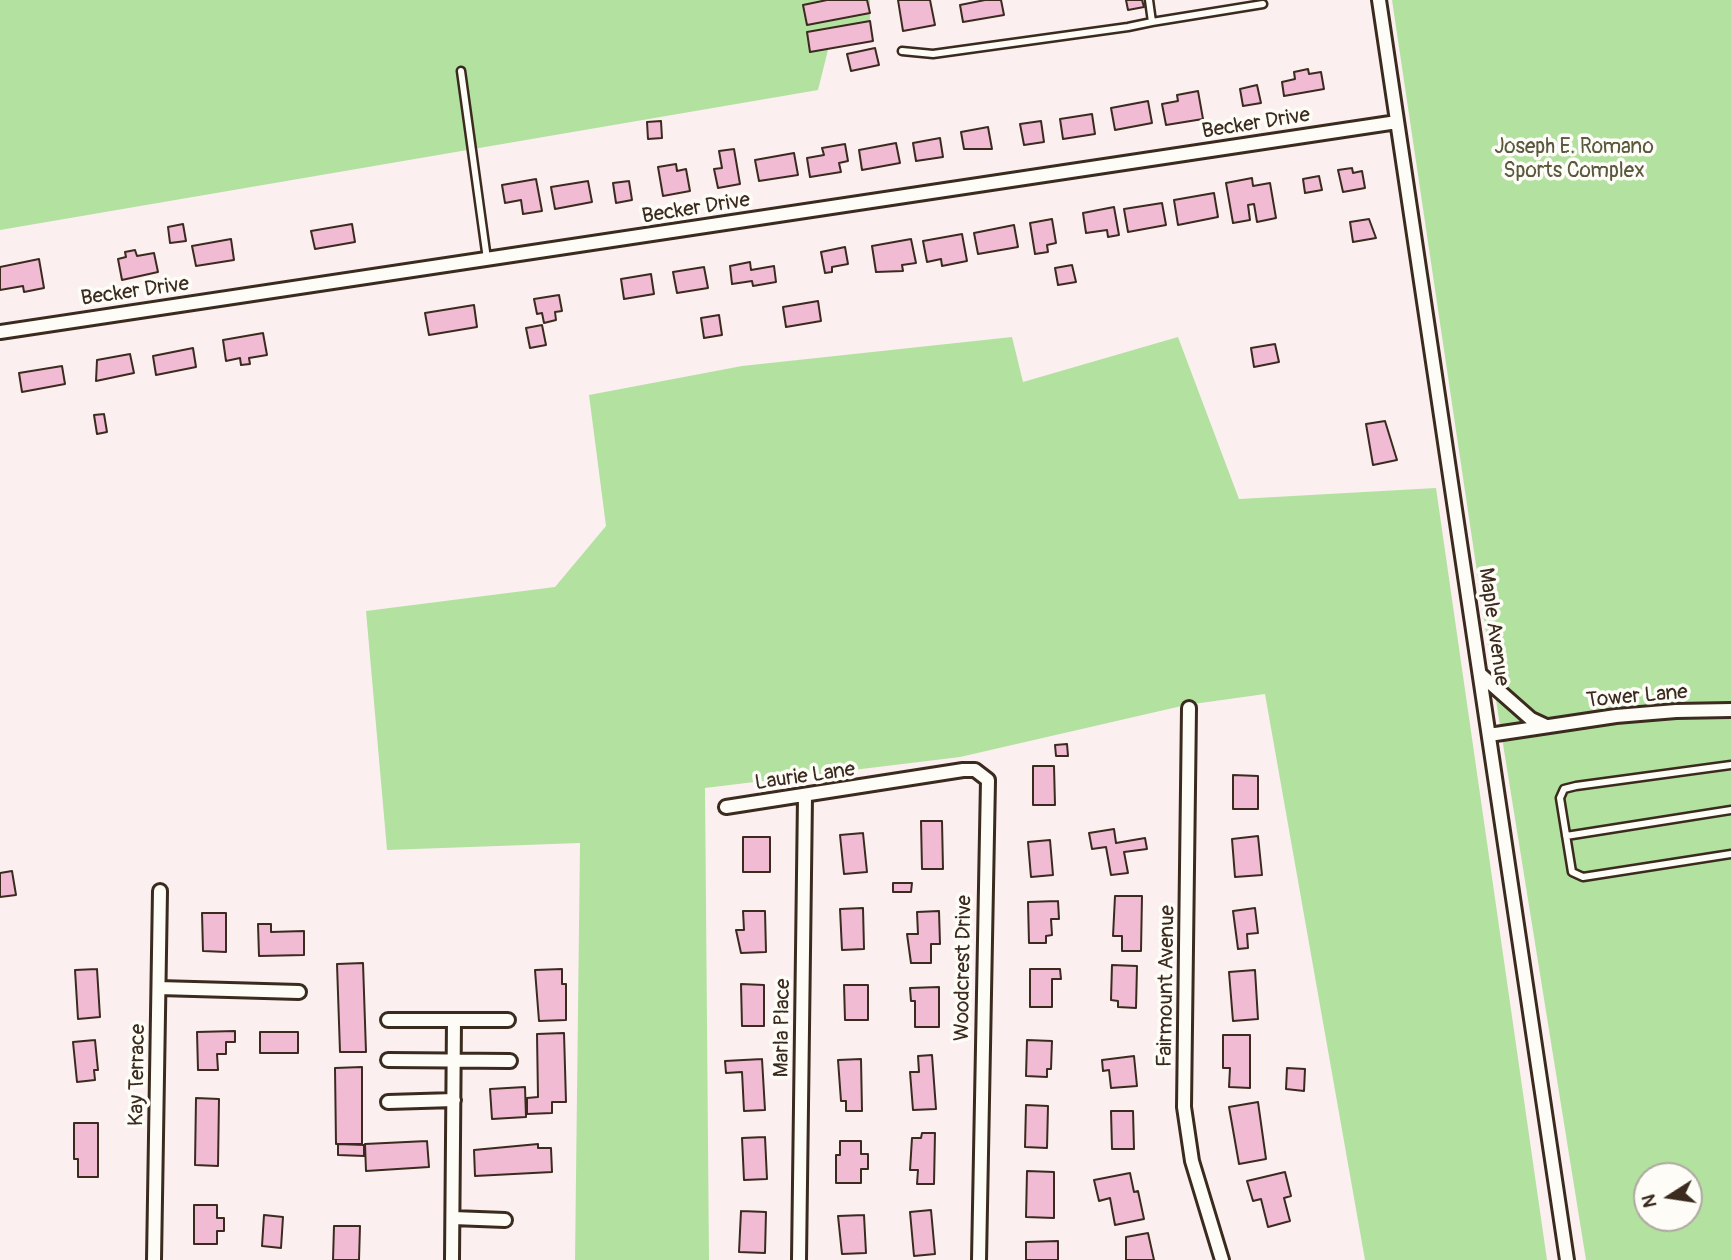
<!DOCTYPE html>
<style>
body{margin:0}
#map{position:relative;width:1731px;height:1260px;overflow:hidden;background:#fbeff0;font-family:Pangolin,sans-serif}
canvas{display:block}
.north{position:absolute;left:1633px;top:1162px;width:70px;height:70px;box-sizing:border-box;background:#fdfcf7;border:2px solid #afa8a0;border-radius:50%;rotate:258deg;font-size:19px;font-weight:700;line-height:28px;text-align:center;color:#3b2a1e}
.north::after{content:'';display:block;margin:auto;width:24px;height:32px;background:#3b2a1e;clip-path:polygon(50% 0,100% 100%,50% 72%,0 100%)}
</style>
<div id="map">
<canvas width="1731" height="1260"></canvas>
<div class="north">N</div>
</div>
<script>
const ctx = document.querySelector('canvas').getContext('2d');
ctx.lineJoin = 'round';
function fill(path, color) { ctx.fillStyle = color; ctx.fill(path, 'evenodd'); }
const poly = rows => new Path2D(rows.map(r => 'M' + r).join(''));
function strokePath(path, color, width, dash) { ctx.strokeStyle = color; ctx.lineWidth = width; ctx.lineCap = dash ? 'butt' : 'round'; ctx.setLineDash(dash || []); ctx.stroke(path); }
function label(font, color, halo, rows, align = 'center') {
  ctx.font = font + ' Pangolin,sans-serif'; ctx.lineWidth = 7; ctx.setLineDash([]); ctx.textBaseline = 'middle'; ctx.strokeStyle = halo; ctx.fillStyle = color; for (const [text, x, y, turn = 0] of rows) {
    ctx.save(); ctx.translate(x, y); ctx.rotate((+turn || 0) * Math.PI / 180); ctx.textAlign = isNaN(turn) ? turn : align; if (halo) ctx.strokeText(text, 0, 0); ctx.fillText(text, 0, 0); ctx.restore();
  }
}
fill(poly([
 [0,0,870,0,870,27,830,42,818,90,0,230],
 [1392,0,1731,0,1731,1260,1586,1260,1498,713],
 [1647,1176,1689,1176,1689,1218,1647,1218],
 [1012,337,1023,382,1178,337,1239,499,1436,488,1547,1260,1365,1260,1265,694,1186,705,960,757,705,788,709,1260,575,1260,580,843,387,850,366,611,555,587,606,526,589,395,742,366]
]), '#b3e1a0');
const building = poly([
 [827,0,867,0,870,13,807,25,803,5,827,0],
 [898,0,930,0,935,25,903,31,898,0],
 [985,0,1001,0,1004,15,963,22,960,5,985,0],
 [1126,0,1142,0,1144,7,1128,10,1126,0],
 [870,21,873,41,810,52,807,32,870,21],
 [875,48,879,65,851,71,847,54,875,48],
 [1308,69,1309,74,1321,72,1324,89,1284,96,1282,82,1295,79,1294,72,1308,69],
 [1257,85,1261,103,1243,106,1240,89,1257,85],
 [1198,91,1203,119,1166,125,1162,104,1178,101,1177,95,1198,91],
 [1148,101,1152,123,1115,130,1111,108,1148,101],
 [1092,114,1095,134,1063,139,1060,119,1092,114],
 [661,121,662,138,648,139,647,122,661,121],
 [1041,121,1044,142,1024,145,1020,124,1041,121],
 [988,127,992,149,964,149,961,132,988,127],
 [940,138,943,157,916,161,913,143,940,138],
 [896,143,900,163,862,170,859,150,896,143],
 [845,144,848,161,839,163,841,172,810,177,807,158,824,155,822,148,845,144],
 [734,149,740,184,718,188,714,169,722,168,719,151,734,149],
 [794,153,798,175,759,181,755,160,794,153],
 [676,164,677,171,686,169,690,191,663,196,658,167,676,164],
 [1352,168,1353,173,1362,171,1365,188,1343,192,1338,170,1352,168],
 [1319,176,1322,190,1305,193,1303,179,1319,176],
 [1252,178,1253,186,1270,183,1276,218,1257,222,1254,204,1248,205,1250,220,1233,223,1226,183,1252,178],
 [536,179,542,211,523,214,521,200,505,203,502,185,536,179],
 [588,181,592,202,555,209,551,187,588,181],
 [629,181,632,200,616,203,613,183,629,181],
 [1214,193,1218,217,1178,225,1174,200,1214,193],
 [1162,203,1166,225,1128,232,1124,209,1162,203],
 [1114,207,1119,235,1108,237,1107,230,1086,233,1083,213,1114,207],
 [1052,219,1056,243,1047,245,1048,252,1035,254,1030,223,1052,219],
 [1369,219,1376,238,1353,242,1350,222,1369,219],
 [183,224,186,241,170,243,168,227,183,224],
 [352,224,355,242,315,249,311,231,352,224],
 [1014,225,1018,247,978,254,974,233,1014,225],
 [962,234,967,261,942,266,941,259,927,262,923,241,962,234],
 [231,239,234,260,196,266,192,246,231,239],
 [911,239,916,263,902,265,903,271,876,272,872,246,911,239],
 [845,247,848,264,832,267,832,272,825,273,821,252,845,247],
 [135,250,137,256,154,253,158,272,122,280,118,259,126,257,125,252,135,250],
 [39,259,44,288,24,292,23,286,0,290,0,267,39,259],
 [750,262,751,270,774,266,776,282,753,286,752,281,732,284,730,266,750,262],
 [1072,265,1076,282,1058,285,1055,268,1072,265],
 [704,267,708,288,677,293,673,272,704,267],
 [651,274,654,294,624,299,621,279,651,274],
 [559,295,562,311,555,312,556,320,544,323,542,313,537,314,534,299,559,295],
 [818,301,821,321,786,327,783,307,818,301],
 [474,305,477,327,429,335,425,313,474,305],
 [719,315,722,335,704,338,701,318,719,315],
 [542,325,546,345,530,348,526,328,542,325],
 [263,333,267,355,249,358,250,364,241,365,240,358,226,361,223,340,263,333],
 [1275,344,1279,362,1254,367,1251,348,1275,344],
 [193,348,196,367,156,375,153,356,193,348],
 [130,354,134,373,96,381,97,360,130,354],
 [62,366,65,384,22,392,19,373,62,366],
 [104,414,107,432,97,434,94,415,104,414],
 [1385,421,1397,460,1373,465,1366,424,1385,421],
 [1067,744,1068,756,1056,756,1055,745,1067,744],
 [1033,766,1054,766,1055,805,1033,805,1033,766],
 [1233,775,1258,776,1258,809,1233,809,1233,775],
 [921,821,942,821,943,869,922,869,921,821],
 [1114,829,1116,843,1145,838,1147,849,1124,852,1128,873,1111,875,1106,847,1092,849,1089,833,1114,829],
 [863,833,867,872,844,874,840,835,863,833],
 [1258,836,1262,875,1235,877,1232,839,1258,836],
 [743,837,770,837,770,872,743,872,743,837],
 [1050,840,1053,875,1031,877,1028,842,1050,840],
 [12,871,16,895,0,897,0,873,12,871],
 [893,883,912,883,911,892,893,892,893,883],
 [1115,896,1142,896,1141,951,1122,951,1122,936,1113,936,1115,896],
 [1058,901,1059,919,1051,919,1052,935,1046,936,1046,943,1029,943,1028,902,1058,901],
 [863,908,864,949,842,950,840,909,863,908],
 [1255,908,1258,933,1247,934,1248,948,1238,949,1233,911,1255,908],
 [743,911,765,911,766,952,741,953,736,930,744,930,743,911],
 [939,911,940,944,931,944,931,963,911,963,907,934,918,934,917,912,939,911],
 [202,913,226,913,226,952,203,951,202,913],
 [258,924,271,924,271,932,304,931,304,955,259,956,258,924],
 [363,963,366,1052,340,1052,337,964,363,963],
 [1112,965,1137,966,1136,1008,1118,1007,1118,1001,1111,1000,1112,965],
 [97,969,100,1017,78,1019,75,970,97,969],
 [562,969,562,984,566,984,566,1020,539,1021,535,970,562,969],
 [1030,969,1060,969,1061,979,1052,979,1052,1007,1030,1007,1030,969],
 [1255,970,1258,1019,1233,1021,1229,972,1255,970],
 [741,984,764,985,764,1026,742,1026,741,984],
 [844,985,868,985,868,1020,845,1020,844,985],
 [939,987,939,1027,915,1027,915,1001,911,1001,910,988,939,987],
 [235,1031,235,1042,226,1042,226,1054,217,1054,218,1070,198,1070,197,1032,235,1031],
 [260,1032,298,1032,298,1053,260,1053,260,1032],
 [564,1033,566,1102,552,1102,552,1113,527,1114,527,1098,538,1097,537,1034,564,1033],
 [1223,1035,1250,1035,1250,1088,1229,1087,1230,1068,1223,1068,1223,1035],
 [95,1040,98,1070,94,1070,95,1080,77,1082,73,1042,95,1040],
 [1027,1040,1052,1041,1051,1069,1047,1069,1047,1077,1026,1076,1027,1040],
 [932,1055,936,1109,913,1110,910,1072,919,1072,918,1056,932,1055],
 [1134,1056,1137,1086,1111,1088,1109,1070,1103,1071,1102,1060,1134,1056],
 [762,1059,765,1110,744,1111,742,1072,726,1073,725,1061,762,1059],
 [861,1059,862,1111,846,1111,846,1101,841,1101,838,1060,861,1059],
 [362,1067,362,1144,336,1144,335,1068,362,1067],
 [1287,1068,1305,1069,1304,1091,1286,1089,1287,1068],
 [525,1087,526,1117,492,1119,490,1089,525,1087],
 [196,1098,219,1099,218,1166,195,1165,196,1098],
 [1258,1102,1266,1159,1239,1164,1229,1107,1258,1102],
 [1026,1105,1048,1106,1047,1148,1025,1147,1026,1105],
 [1111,1111,1133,1111,1134,1149,1112,1149,1111,1111],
 [74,1123,98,1123,98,1177,78,1177,78,1159,74,1159,74,1123],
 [922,1133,935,1133,934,1184,917,1184,918,1170,910,1170,912,1138,921,1138,922,1133],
 [765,1137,767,1179,744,1180,742,1138,765,1137],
 [427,1141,429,1167,366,1171,365,1144,427,1141],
 [840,1141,861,1141,861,1154,868,1154,868,1169,861,1169,861,1183,836,1183,836,1155,840,1155,840,1141],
 [338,1144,364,1145,364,1156,338,1155,338,1144],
 [538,1144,538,1148,551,1148,552,1172,475,1176,474,1150,538,1144],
 [1027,1171,1054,1172,1054,1218,1026,1217,1027,1171],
 [1285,1172,1291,1196,1284,1198,1290,1221,1268,1227,1261,1199,1253,1201,1247,1181,1285,1172],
 [1130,1173,1134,1192,1138,1191,1144,1219,1115,1225,1110,1198,1099,1201,1094,1180,1130,1173],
 [194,1205,217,1205,217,1218,224,1218,224,1231,217,1231,217,1244,194,1244,194,1205],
 [931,1210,935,1254,914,1256,910,1212,931,1210],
 [741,1211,766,1212,765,1253,739,1252,741,1211],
 [264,1215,283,1217,281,1248,262,1246,264,1215],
 [864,1215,866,1253,842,1254,838,1216,864,1215],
 [334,1226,360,1226,359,1260,333,1260,334,1226],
 [1148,1233,1154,1260,1126,1260,1126,1237,1148,1233],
 [1058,1241,1058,1260,1026,1260,1026,1242,1058,1241]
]);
fill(building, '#f1bbd4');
strokePath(building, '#3b2a1e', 2);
const service = poly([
 [1152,22,1263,4],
 [902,51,933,54,1128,27,1152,22,1149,0],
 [461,71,487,259],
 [1731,765,1576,786,1564,789,1560,798,1572,872,1583,877,1731,854],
 [1566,836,1731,810]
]);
const minor = poly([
 [1379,0,1567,1260],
 [0,332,1397,122],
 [1480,674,1531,719,1546,726],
 [1189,708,1184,1107,1192,1161,1222,1260],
 [1489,735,1616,716,1676,711,1731,710],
 [726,807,963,770,975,770,988,780,979,1260],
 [159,988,299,992],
 [388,1020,508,1020],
 [388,1060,510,1061],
 [388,1102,454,1100],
 [453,1218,505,1220],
 [154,1260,160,891],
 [452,1260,454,1020],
 [799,1260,805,797]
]);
strokePath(service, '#3b2a1e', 11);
strokePath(minor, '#3b2a1e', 18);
strokePath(service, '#fdfcf7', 6);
strokePath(minor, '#fdfcf7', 12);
label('21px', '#3b2a1e', '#fdfcf7', [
 ["Becker Drive",1256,124,-9],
 ["Becker Drive",696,209,-9],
 ["Becker Drive",135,292,-8],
 ["Maple Avenue",1493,627,82],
 ["Tower Lane",1637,697,-5],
 ["Laurie Lane",805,777,-8],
 ["Woodcrest Drive",964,968,-89],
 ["Fairmount Avenue",1167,986,-89],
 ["Marla Place",783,1028,-89],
 ["Kay Terrace",138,1075,-89]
]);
label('21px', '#59583e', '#fdfcf7', [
 ["Joseph E. Romano",1574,148],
 ["Sports Complex",1574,172]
]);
</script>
